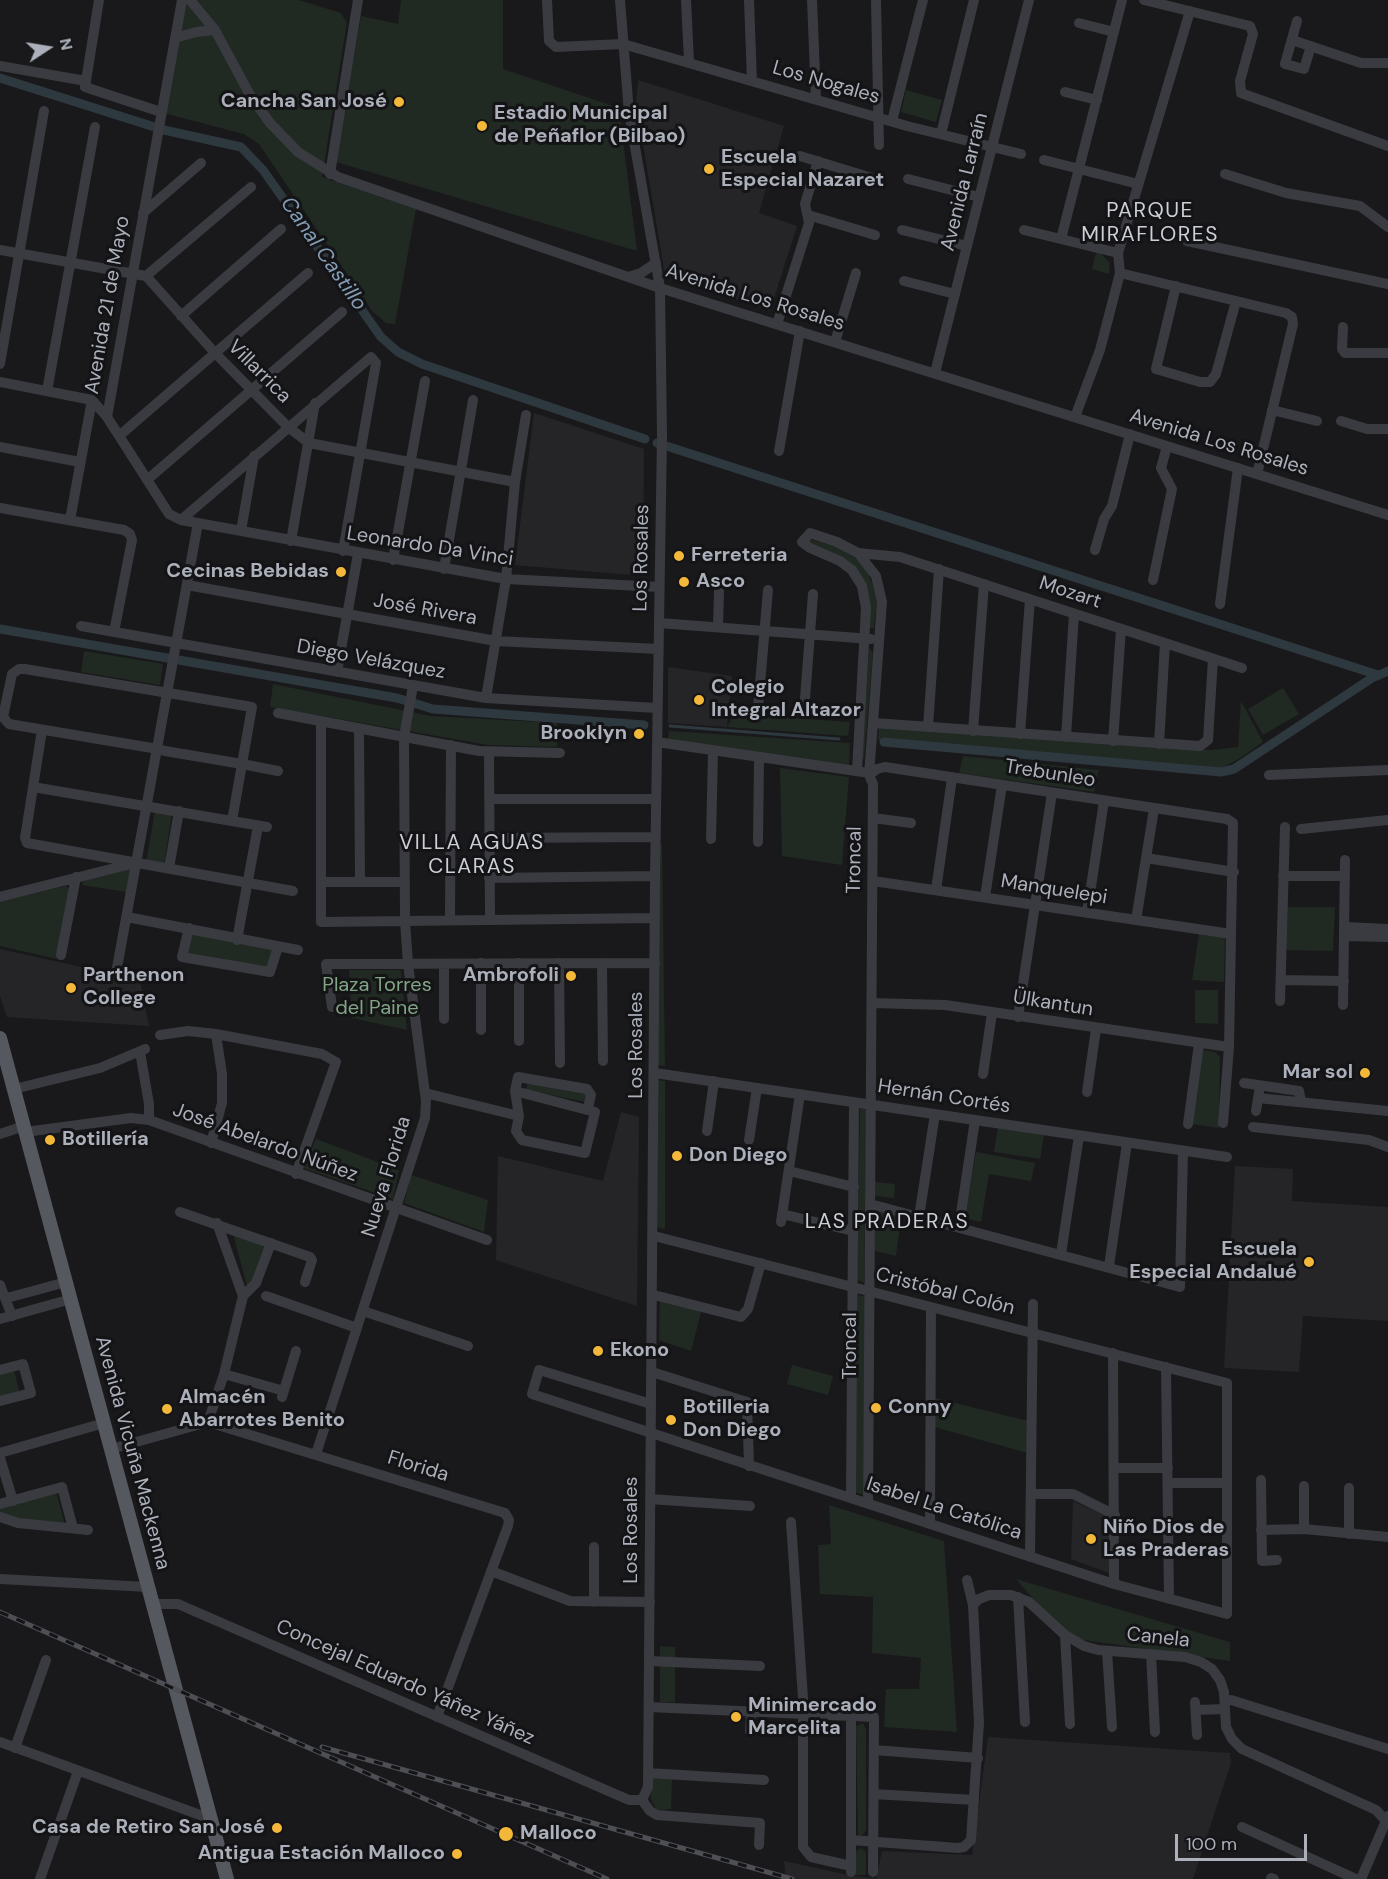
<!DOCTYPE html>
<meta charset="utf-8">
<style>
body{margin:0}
#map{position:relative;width:1388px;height:1879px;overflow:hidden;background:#19191b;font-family:"DM Sans",sans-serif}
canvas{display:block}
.north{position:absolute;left:18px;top:18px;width:60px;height:60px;-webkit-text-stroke:4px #141416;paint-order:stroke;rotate:78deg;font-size:16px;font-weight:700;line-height:24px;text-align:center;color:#abb0bb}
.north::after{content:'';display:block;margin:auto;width:21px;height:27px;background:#abb0bb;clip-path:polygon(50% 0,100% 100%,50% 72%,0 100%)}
.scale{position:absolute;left:1175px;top:1834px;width:132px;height:27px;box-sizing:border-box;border:3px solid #abb0bb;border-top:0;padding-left:8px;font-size:18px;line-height:21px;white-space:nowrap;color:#abb0bb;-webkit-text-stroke:4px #141416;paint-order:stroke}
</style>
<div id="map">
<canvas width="1388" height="1879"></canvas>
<div class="north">N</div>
<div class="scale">100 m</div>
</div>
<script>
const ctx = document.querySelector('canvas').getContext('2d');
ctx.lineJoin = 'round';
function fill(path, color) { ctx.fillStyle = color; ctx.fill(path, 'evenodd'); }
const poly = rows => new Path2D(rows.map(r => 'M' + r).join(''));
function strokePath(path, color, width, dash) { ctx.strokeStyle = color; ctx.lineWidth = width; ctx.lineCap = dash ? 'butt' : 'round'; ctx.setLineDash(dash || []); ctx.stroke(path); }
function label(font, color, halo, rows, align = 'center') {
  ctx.font = font + ' "DM Sans",sans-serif'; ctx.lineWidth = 6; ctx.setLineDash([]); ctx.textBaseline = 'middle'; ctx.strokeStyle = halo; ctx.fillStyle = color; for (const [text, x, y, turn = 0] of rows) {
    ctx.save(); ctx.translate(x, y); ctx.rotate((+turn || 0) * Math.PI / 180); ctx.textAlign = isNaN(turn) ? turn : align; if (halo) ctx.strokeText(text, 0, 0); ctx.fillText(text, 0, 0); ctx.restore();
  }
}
fill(poly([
 [638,80,784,126,759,213,797,226,770,311,672,276,664,269,636,103],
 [534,413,644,449,643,576,515,565],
 [668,667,732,676,727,727,668,723],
 [0,949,140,980,149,1026,7,1017,0,996],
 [621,1112,639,1117,637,1306,496,1260,498,1156,603,1181],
 [1235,1166,1293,1169,1292,1201,1388,1207,1388,1321,1303,1316,1299,1372,1224,1368],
 [1073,1501,1110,1518,1109,1573,1071,1559],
 [988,1737,1230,1753,1231,1763,1193,1879,786,1879,784,1861,853,1876,876,1878,882,1851,972,1855]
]), '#252528');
fill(poly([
 [187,0,299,0,341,13,347,23,322,177,416,209,395,324,386,323,372,311,259,144,244,134,163,113],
 [401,0,503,0,503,69,619,108,637,251,336,162,361,16,398,24],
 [906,90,942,100,936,122,901,112],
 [1097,249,1110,263,1109,274,1092,269],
 [808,539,838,547,854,557,866,569,873,585,877,602,874,628,870,628,857,574,816,548],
 [869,648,873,653,864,759,862,758],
 [84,651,163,664,160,685,81,672],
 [273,684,431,716,557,723,557,747,488,745,270,707],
 [1283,688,1299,714,1263,735,1248,709],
 [1241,701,1263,742,1239,759,1221,768,878,740,879,727,1212,750,1238,747],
 [734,714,850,722,848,736,727,727],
 [669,731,850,743,849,766,668,739],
 [963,756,1099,770,1094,792,959,773],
 [780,768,849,777,842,865,782,856],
 [155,810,172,813,164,865,146,863],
 [658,843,662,844,665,1066,658,1065],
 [131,865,126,892,82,885,84,878],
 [66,886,70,890,57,959,0,946,0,902],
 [1286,907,1335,907,1333,951,1284,950],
 [192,933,273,949,268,967,187,954],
 [1199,934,1225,938,1224,982,1192,980],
 [349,970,401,970,407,1030,352,1018],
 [1195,990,1218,990,1218,1024,1195,1023],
 [1199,1049,1215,1052,1220,1057,1219,1128,1190,1124],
 [528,1080,588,1092,586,1102,526,1090],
 [658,1080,665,1081,665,1229,657,1227],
 [860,1109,866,1109,864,1283,857,1280],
 [998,1127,1044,1134,1040,1159,994,1152],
 [316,1139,399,1170,393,1199,303,1168],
 [976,1152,1035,1163,1031,1181,989,1174,981,1222,965,1218],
 [411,1175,488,1200,484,1232,404,1203],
 [875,1182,895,1184,894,1198,874,1196],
 [875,1208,901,1217,896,1256,875,1251],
 [231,1227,268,1239,253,1284,247,1286],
 [660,1295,703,1305,691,1351,659,1340],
 [858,1295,866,1297,863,1495,855,1492],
 [792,1365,833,1376,828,1395,787,1384],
 [14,1370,20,1393,0,1398,0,1374],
 [931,1397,1032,1422,1031,1454,931,1426],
 [56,1491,65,1525,20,1521,0,1514,0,1507],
 [829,1505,944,1541,957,1732,884,1727,886,1689,919,1689,921,1658,872,1653,873,1597,820,1594,818,1545,831,1544],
 [1016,1579,1230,1642,1230,1661,1077,1639,1053,1622],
 [660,1646,675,1647,675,1702,660,1702],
 [863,1723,866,1729,866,1830,863,1835,858,1836,856,1726],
 [651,1776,672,1778,671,1809,657,1810,651,1800],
 [861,1848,866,1852,866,1875,855,1875,855,1852]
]), '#202922');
strokePath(poly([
 [670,726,839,739]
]), '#2e383f', 3);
strokePath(poly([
 [0,78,164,130,241,147,263,170,381,337,398,352,422,364,645,439],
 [657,443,1378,675],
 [0,629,397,698,433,709,644,725],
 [884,742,1221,772,1234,769,1372,678,1388,671]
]), '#2e383f', 9);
strokePath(poly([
 [99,0,85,87,161,112],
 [190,0,215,30,250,95,270,123,298,152,338,177,660,288,1388,515],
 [547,0,549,41,556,47,623,44,907,126,1021,154],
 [620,0,629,113,660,288,662,436,655,876,648,1787,642,1800],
 [686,0,689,62],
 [749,0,752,81],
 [812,0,816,99],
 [876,0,879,145],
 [1144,0,1250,26,1253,34,1240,81,1241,93,1388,146],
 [1297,21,1285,64,1304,69,1311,46],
 [1079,23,1114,32],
 [175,38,196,32,215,30],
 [1292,40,1361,63,1388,63],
 [0,66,86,81],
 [1065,92,1097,100],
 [892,121,923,0],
 [941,134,974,0],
 [800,156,872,178],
 [1044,160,1138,184],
 [330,174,358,0],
 [1225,174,1286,193,1360,206,1388,227],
 [908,179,979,197],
 [143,213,201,163],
 [808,215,875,235],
 [902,230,967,246],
 [1024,230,1118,253],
 [1061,239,1122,0],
 [1187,241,1388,284],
 [0,250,146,276,215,353,288,427,309,443,515,482],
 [1120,273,1286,313,1292,317,1293,324,1257,474],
 [146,276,251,187],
 [628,277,641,273,656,263],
 [904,281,955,294],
 [1176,286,1156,369,1200,382,1210,382,1216,374,1236,301],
 [181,316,281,229],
 [777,324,809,223,805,204,818,161],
 [1343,327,1342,349,1345,353,1388,353],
 [835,342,856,273],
 [0,364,44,111],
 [935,373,1029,0],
 [0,382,92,400,107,417,169,514,181,520,506,579,659,587],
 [47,391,95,127],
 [1272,410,1317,421],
 [107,417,182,0],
 [1075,417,1100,350,1120,273,1118,253,1190,11],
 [1341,421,1367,429,1388,429],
 [119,436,308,273],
 [0,447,80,462],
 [779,451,800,331],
 [147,480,342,312],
 [0,508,124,530,130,534,132,540,114,632],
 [70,520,92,400],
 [181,520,371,357,376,363,343,551],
 [241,531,254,456],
 [291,541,315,403],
 [1095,550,1104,519,1112,506,1130,434],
 [858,553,900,557,1242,668],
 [393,560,425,381],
 [444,569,473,400],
 [1153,580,1172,489,1161,468,1167,446],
 [187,585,496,641,658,649],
 [1220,604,1238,468],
 [659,623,871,639],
 [81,626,486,698,657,708],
 [718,627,719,591],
 [337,672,358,554],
 [486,698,506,579,515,482,526,415],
 [758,708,768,590],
 [804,712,813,594],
 [278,713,479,751,560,753],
 [321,721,321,922,655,918],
 [874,723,1200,746,1208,740,1213,659],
 [928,727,939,569],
 [359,728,360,882],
 [42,730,25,838,27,843,293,891],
 [973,731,984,584],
 [1020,734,1030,599],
 [1066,737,1074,614],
 [1113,741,1121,629],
 [657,742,863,772],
 [1159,744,1165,643],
 [489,752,490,919],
 [857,771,866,608,862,586,852,570,840,561,810,548,802,542,810,533,837,542,858,553,876,576,882,602,869,775,873,784,868,1502],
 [869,775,877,769,885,767,1227,819,1233,823,1229,1047,1223,1123],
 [1269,775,1388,770],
 [33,787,267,827],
 [489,799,656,799],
 [873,818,911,823],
 [232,821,252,707,25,669,19,669,12,674,3,717,9,724,158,749,165,751,242,764,278,771],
 [1301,829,1388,820],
 [489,838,656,837],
 [711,839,713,752],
 [758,842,759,758],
 [1146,858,1234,872],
 [169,868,179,811],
 [1283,876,1345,876],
 [489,878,655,876],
 [873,881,1231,934],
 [321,882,405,882],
 [936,890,952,778],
 [0,897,131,864],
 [985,897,1002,785],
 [1087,913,1104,801],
 [127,917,298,950],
 [450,919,451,745],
 [1136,920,1154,809],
 [1344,927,1388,929],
 [189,928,182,957,270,972,278,947],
 [1344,936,1388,937],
 [237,940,258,826],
 [61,955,76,877],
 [519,963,519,1041],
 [559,963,560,1063],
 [602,963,603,1061],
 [444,964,444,1019],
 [117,968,198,523],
 [1281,980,1344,981],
 [1280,1001,1285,827],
 [872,1003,945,1005,1229,1047],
 [1343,1005,1345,860],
 [332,1007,326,964,655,963],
 [1018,1017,1052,793],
 [481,1030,481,963],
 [160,1035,188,1031,216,1034,322,1054,336,1062,296,1174],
 [140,1052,149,1104,149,1120],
 [655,1073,1227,1157],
 [983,1074,992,1013],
 [1244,1083,1299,1091,1301,1102],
 [14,1089,100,1068,145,1049],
 [515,1091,595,1112,585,1153,522,1140,516,1131,519,1116,515,1091,518,1077,587,1089,591,1095,588,1108],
 [1087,1092,1096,1029],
 [425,1093,519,1116],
 [1258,1098,1388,1111],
 [1256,1111,1259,1092],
 [1188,1124,1199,1044],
 [1253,1127,1369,1140,1388,1147],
 [707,1131,714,1081],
 [25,1132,131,1118,149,1120,487,1240],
 [0,1134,24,1126],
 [749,1140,757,1088],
 [211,1143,222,1103,222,1074,216,1034],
 [789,1171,854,1187],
 [870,1204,1180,1287,1183,1151],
 [180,1212,310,1257,312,1260,305,1282],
 [782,1214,853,1231],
 [919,1217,935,1114],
 [781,1222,800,1094],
 [959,1227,975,1120],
 [1061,1254,1079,1136],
 [1109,1266,1127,1143],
 [0,1285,12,1316],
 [654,1295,741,1317,748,1309,761,1263],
 [243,1296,256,1283,271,1243],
 [266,1296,357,1328],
 [7,1298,66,1282],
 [363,1311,468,1346],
 [0,1319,71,1299],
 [1113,1353,1114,1584],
 [1166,1367,1169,1599],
 [0,1370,23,1364,31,1393,0,1401],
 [652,1372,747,1402,749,1466],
 [224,1374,284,1391],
 [282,1397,296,1351],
 [651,1404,539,1370,532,1394,1114,1584,1227,1614,1227,1383,654,1236],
 [208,1422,224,1374,243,1296,217,1223],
 [111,1449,208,1422,505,1513,509,1520,508,1526,437,1717],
 [0,1453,104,1423],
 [316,1454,425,1118,426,1101,408,964,405,921,404,737,413,686],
 [0,1458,13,1501],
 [1114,1468,1168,1468],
 [1261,1480,1262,1561,1277,1560],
 [1168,1483,1227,1483],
 [1031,1494,1073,1494,1115,1515],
 [851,1497,854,1102],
 [650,1499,750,1506],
 [0,1504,62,1487,73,1528],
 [0,1517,18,1523,88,1530],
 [791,1522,803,1698,803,1847,811,1857,851,1866],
 [930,1523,931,1307],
 [1304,1529,1304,1486],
 [1261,1530,1304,1529,1388,1537],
 [1349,1534,1349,1488],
 [594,1547,594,1602],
 [1030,1557,1033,1304],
 [491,1571,570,1601,650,1602],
 [0,1579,148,1587],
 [1018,1597,1025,1722],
 [153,1604,178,1604,629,1800,642,1800],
 [973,1605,979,1599,989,1595,1011,1595,1029,1602,1065,1635,1084,1646,1098,1650,1185,1657,1201,1662,1212,1669,1220,1680,1224,1692,1226,1727,1232,1739,1242,1749,1376,1810,1388,1823],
 [1065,1635,1070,1724],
 [1107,1651,1112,1727],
 [1151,1654,1155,1732],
 [649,1661,760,1666],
 [1231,1700,1388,1749],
 [1195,1702,1197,1735],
 [649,1707,874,1717,873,1872],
 [1196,1710,1225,1709],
 [851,1716,851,1872],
 [750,1731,751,1712],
 [0,1742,211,1819],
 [15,1748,46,1660],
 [874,1750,978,1758],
 [648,1773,764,1780],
 [874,1794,974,1800],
 [642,1800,650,1811,657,1815,760,1823,759,1845],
 [1242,1827,1356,1879],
 [851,1840,958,1848,964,1847,971,1840,979,1723,973,1605,967,1580],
 [1271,1878,1274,1879],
 [40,1879,78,1771],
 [1361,1879,1388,1816]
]), '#3a3b40', 10);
strokePath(poly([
 [0,1038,227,1879]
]), '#56585f', 14);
const rail = poly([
 [0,1612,607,1879],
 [322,1747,792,1879]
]);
strokePath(rail, '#4d4f55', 5);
strokePath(rail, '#141416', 3, [9]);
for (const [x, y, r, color] of [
 [399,102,6,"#f3b739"],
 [482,126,6,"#f3b739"],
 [709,169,6,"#f3b739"],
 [679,556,6,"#f3b739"],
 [341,572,6,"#f3b739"],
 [684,582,6,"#f3b739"],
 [699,700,6,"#f3b739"],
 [639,734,6,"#f3b739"],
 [571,976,6,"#f3b739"],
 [71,988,6,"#f3b739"],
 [1365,1073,6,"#f3b739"],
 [50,1140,6,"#f3b739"],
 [677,1156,6,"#f3b739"],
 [1309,1262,6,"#f3b739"],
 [598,1351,6,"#f3b739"],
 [876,1408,6,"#f3b739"],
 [167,1409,6,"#f3b739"],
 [671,1420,6,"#f3b739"],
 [1091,1539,6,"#f3b739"],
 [736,1717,6,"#f3b739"],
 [277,1828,6,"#f3b739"],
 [506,1834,8,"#f3b739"],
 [457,1854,6,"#f3b739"]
]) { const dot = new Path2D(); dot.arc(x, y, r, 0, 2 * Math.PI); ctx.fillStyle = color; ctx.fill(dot); strokePath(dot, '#141416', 2); }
label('20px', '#abb0bb', '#141416', [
 ["Los Nogales",826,83,16],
 ["Avenida Larraín",965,182,-76],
 ["Avenida Los Rosales",755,298,17],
 ["Avenida 21 de Mayo",108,305,-80],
 ["Villarrica",259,372,45],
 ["Avenida Los Rosales",1219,443,17],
 ["Leonardo Da Vinci",430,547,9],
 ["Los Rosales",642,558,-89],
 ["Mozart",1070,593,18],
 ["José Rivera",425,610,10],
 ["Diego Velázquez",371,660,10],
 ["Trebunleo",1050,774,9],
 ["Troncal",855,860,-89],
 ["Manquelepi",1054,890,9],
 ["Ülkantun",1053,1004,9],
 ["Los Rosales",637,1045,-90],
 ["Hernán Cortés",944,1097,9],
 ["José Abelardo Núñez",265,1143,20],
 ["Nueva Florida",387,1177,-73],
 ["Cristóbal Colón",945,1292,14],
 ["Troncal",851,1346,-90],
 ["Avenida Vicuña Mackenna",132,1453,75],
 ["Florida",418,1467,17],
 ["Isabel La Católica",944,1509,18],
 ["Los Rosales",632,1530,-90],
 ["Canela",1158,1638,6],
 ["Concejal Eduardo Yáñez Yáñez",405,1683,24]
]);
label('bold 20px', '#abb0bb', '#141416', [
 ["Cancha San José",387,102,"right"],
 ["Estadio Municipal",494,114],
 ["de Peñaflor (Bilbao)",494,137],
 ["Escuela",721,158],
 ["Especial Nazaret",721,181],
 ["Ferreteria",691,556],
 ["Cecinas Bebidas",329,572,"right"],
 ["Asco",696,582],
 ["Colegio",711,688],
 ["Integral Altazor",711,711],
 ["Brooklyn",627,734,"right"],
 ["Parthenon",83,976],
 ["College",83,999],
 ["Ambrofoli",559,976,"right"],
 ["Mar sol",1353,1073,"right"],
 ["Botillería",62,1140],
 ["Don Diego",689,1156],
 ["Escuela",1297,1250,"right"],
 ["Especial Andalué",1297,1273,"right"],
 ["Ekono",610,1351],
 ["Almacén",179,1398],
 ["Abarrotes Benito",179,1421],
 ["Botilleria",683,1408],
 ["Don Diego",683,1431],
 ["Conny",888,1408],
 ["Niño Dios de",1103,1528],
 ["Las Praderas",1103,1551],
 ["Minimercado",748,1706],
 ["Marcelita",748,1729],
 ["Casa de Retiro San José",265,1828,"right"],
 ["Malloco",520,1834],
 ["Antigua Estación Malloco",445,1854,"right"]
], 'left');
label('20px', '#82a585', '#141416', [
 ["Plaza Torres",377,986],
 ["del Paine",377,1009]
]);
ctx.letterSpacing = '1.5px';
label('21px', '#cccfd6', '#141416', [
 ["PARQUE",1150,211],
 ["MIRAFLORES",1150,235],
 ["VILLA AGUAS",472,843],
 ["CLARAS",472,867],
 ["LAS PRADERAS",887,1222]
]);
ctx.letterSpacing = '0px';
label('italic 21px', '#829db5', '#141416', [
 ["Canal Castillo",323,254,55]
]);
</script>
